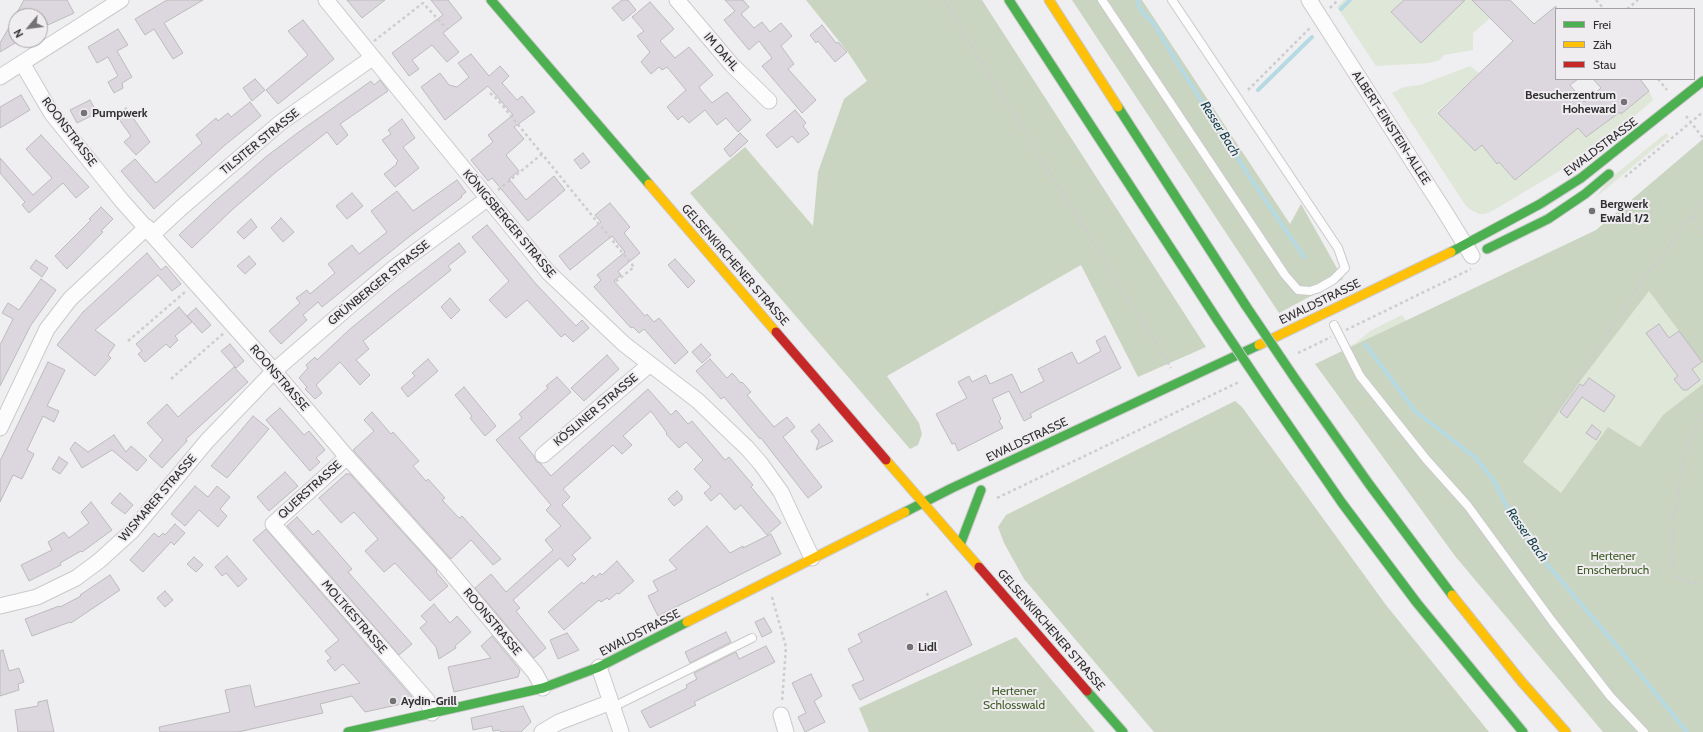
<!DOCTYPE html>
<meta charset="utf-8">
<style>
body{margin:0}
#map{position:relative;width:1703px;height:732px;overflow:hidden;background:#efeef0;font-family:Cabin,sans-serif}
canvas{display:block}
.legend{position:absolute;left:1555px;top:8px;width:140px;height:72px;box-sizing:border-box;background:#f0edf1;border:1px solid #a3a1a4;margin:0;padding:5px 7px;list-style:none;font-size:12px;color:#302f31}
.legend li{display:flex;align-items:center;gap:8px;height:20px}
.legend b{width:20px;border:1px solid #a3a1a4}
.north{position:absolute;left:8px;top:8px;width:40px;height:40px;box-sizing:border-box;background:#f0edf1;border:1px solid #a3a1a4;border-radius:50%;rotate:241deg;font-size:11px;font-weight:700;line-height:16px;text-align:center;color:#302f31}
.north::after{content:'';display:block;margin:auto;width:14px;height:18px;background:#737274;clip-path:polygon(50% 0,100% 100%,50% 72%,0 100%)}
</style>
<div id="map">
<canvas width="1703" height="732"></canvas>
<ul class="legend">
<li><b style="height:5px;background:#4caf50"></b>Frei</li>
<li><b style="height:5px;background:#ffc107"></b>Zäh</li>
<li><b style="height:5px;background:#c62828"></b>Stau</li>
</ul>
<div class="north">N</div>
</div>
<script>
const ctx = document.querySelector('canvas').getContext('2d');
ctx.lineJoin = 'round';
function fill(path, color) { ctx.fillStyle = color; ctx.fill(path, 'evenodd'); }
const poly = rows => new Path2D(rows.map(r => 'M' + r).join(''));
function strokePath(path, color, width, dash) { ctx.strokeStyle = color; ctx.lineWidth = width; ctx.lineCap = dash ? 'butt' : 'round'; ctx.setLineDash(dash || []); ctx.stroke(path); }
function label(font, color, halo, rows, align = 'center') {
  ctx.font = font + ' Cabin,sans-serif'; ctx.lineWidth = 4; ctx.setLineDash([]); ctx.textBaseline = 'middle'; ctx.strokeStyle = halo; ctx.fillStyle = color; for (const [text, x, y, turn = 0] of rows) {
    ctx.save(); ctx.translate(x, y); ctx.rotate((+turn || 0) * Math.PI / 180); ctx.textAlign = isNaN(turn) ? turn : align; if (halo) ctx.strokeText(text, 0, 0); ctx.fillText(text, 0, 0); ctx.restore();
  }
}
fill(poly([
 [1344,0,1404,0,1391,13,1421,43,1465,0,1472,0,1490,18,1473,33,1473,50,1444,55,1440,60,1429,63,1376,66,1337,7],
 [1470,66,1479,73,1437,112,1475,151,1483,143,1515,180,1578,128,1586,137,1620,112,1621,114,1649,91,1653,100,1630,120,1566,167,1494,210,1485,214,1479,214,1469,209,1464,203,1392,93,1404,87,1420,85],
 [1666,133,1669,136,1595,198,1611,178],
 [1703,207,1703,732,1543,618,1341,350,1356,343,1370,331,1402,315,1509,476,1531,470,1523,462]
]), '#dfe7d9');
fill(poly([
 [806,0,982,0,1206,347,1138,377,1081,265,887,376,919,423,922,434,918,445,910,449,690,193,745,147,813,226,818,172,844,99,867,81,847,51],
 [1072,0,1142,0,1290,224,1301,204,1343,279,1279,313],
 [1703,139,1703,363,1649,291,1584,376,1523,462,1561,493,1608,427,1640,447,1663,415,1703,384,1703,732,1603,732,1455,556,1315,364,1596,230],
 [1235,401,1242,407,1386,605,1489,732,1154,732,1024,579,1004,543,998,527,1006,515],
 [1016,637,1095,732,869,732,859,708]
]), '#cad5c1');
strokePath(poly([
 [1138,0,1139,7,1144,14,1154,24,1178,64,1251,179,1304,257],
 [1341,9,1350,0],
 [1258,90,1312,37],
 [1365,344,1415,411,1476,458,1494,481,1511,515,1534,549,1622,652,1687,732]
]), '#b6dae3', 4);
const building = poly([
 [24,0,67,0,74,13,48,25,43,16,15,16,24,0],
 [167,0,203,0,164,23,183,53,173,59,154,29,145,35,135,19,167,0],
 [347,0,385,0,362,18,347,0],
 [431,0,448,0,462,18,443,33,459,52,447,62,432,45,412,60,419,69,409,76,392,53,443,15,431,0],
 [622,0,628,0,636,10,623,21,612,8,622,0],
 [725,0,743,0,749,7,741,14,754,28,762,22,770,32,781,23,792,36,781,46,794,64,788,69,816,100,802,113,762,66,772,58,759,41,749,50,724,20,735,11,725,0],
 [1404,0,1465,0,1421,43,1391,12,1404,0],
 [1472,0,1510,0,1534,24,1556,6,1556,79,1578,79,1570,85,1584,102,1601,88,1593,79,1640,79,1649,91,1621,114,1620,112,1586,137,1578,128,1515,180,1499,162,1497,164,1482,145,1475,151,1438,113,1513,41,1472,0],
 [650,2,674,29,660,41,667,49,675,58,689,47,713,75,699,87,700,89,712,103,727,92,751,120,738,132,726,118,717,125,705,110,689,123,682,116,678,120,667,107,686,90,667,67,662,70,659,67,651,74,641,62,650,52,637,36,644,31,632,17,650,2],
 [303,20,334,59,278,104,266,90,308,55,288,31,303,20],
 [11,24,16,33,16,40,20,40,0,52,0,43,11,24],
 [822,25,836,43,838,42,847,52,835,62,818,41,816,43,810,35,822,25],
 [118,29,128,45,117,51,132,77,122,83,123,88,114,93,108,82,118,76,108,57,97,63,88,47,118,29],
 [471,54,489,76,500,66,509,76,502,83,517,100,522,96,535,112,514,127,524,139,506,155,519,171,509,179,526,200,554,176,565,190,528,221,492,178,488,181,471,160,493,142,488,135,513,115,488,86,445,120,421,87,440,73,449,85,457,87,469,77,458,63,471,54],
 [255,79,265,90,252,101,243,88,255,79],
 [380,80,388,91,340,124,348,135,337,145,327,132,276,172,233,209,192,248,179,235,214,202,267,156,296,134,371,81,374,85,380,80],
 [21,95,30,110,0,128,0,107,21,95],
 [90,100,97,113,77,123,70,110,90,100],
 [250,102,261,116,225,145,154,209,121,171,135,159,156,183,202,143,196,135,216,118,218,121,228,113,231,117,250,102],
 [126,108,150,142,136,155,124,142,131,136,116,115,126,108],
 [795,110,806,123,803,126,809,134,798,143,792,136,777,148,766,135,795,110],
 [402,119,415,138,403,147,419,168,395,187,384,174,397,164,396,163,398,161,382,140,391,134,388,130,402,119],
 [740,133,748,141,730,157,724,149,740,133],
 [41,135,89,187,76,198,63,183,29,213,22,205,25,202,0,173,0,158,33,195,52,178,26,149,41,135],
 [583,153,590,162,581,169,574,160,583,153],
 [457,180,466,192,461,196,462,197,410,236,322,307,318,302,303,315,307,320,281,344,269,331,300,303,296,298,307,290,310,294,335,273,328,264,352,245,359,254,387,232,371,211,397,191,413,211,457,180],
 [352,193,363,206,347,219,336,206,352,193],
 [610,203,630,227,624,233,640,253,618,271,621,275,614,281,645,316,647,314,654,322,659,318,688,352,675,364,644,329,639,333,633,327,631,328,594,287,601,280,597,275,625,252,612,236,570,270,559,256,601,222,595,215,610,203],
 [101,207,113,219,101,231,103,232,67,269,55,256,91,220,89,219,101,207],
 [281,218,294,232,283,242,271,228,281,218],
 [251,219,257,227,244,239,237,232,251,219],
 [487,225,536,284,576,326,582,320,589,328,573,342,565,334,561,337,527,300,506,318,489,300,509,281,472,237,487,225],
 [459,243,466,252,448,266,451,270,363,341,369,349,356,360,370,375,360,385,340,362,316,385,322,393,315,399,305,389,307,387,299,378,308,368,306,365,315,357,317,360,350,329,394,293,459,243],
 [147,253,161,270,166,266,181,284,172,291,158,275,95,330,115,345,108,355,111,358,95,376,57,345,83,312,147,253],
 [249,256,256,264,245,274,237,266,249,256],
 [675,259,695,281,688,288,668,265,675,259],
 [36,260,48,268,42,277,30,268,36,260],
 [41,279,56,290,31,325,0,386,0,345,13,319,2,313,8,303,19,310,41,279],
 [450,298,460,310,451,319,441,307,450,298],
 [179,307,192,322,175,336,178,340,170,348,166,344,145,362,138,354,142,351,136,344,179,307],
 [196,308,211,325,202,333,187,316,196,308],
 [1659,324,1669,338,1679,331,1702,362,1692,369,1700,380,1687,390,1683,390,1674,379,1678,376,1646,333,1659,324],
 [1105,336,1121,368,1037,410,1030,414,1032,417,1024,421,1009,391,992,399,1001,419,999,421,1003,428,958,451,955,443,952,444,936,414,967,398,958,382,969,376,972,382,986,375,990,384,1012,374,1021,393,1044,381,1038,369,1072,352,1078,364,1101,351,1096,341,1105,336],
 [230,344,244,361,236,368,221,351,230,344],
 [701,344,711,355,702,363,692,352,701,344],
 [607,355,619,369,584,401,571,388,607,355],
 [428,359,438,371,408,397,401,388,415,376,412,373,428,359],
 [710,359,727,378,732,373,741,383,742,382,751,392,747,395,774,427,787,417,795,427,783,437,822,487,808,498,761,438,760,439,724,397,721,399,696,371,710,359],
 [48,362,65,370,47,406,59,411,54,422,43,416,27,450,34,454,22,479,13,475,0,502,0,461,48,362],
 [234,367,248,382,186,439,187,441,162,468,149,456,163,440,147,423,167,404,178,417,234,367],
 [557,377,571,392,519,438,534,456,536,461,541,464,551,476,648,389,671,415,676,410,688,424,692,421,725,460,729,457,753,485,751,487,781,523,767,535,741,505,735,510,720,493,711,501,704,493,711,487,694,469,703,460,686,442,679,448,666,434,667,433,651,411,623,436,632,445,622,454,613,445,563,489,570,497,562,505,591,538,572,555,576,559,568,567,560,558,513,600,520,608,516,611,546,648,534,658,475,588,491,574,506,592,553,550,545,540,561,526,546,510,551,505,496,440,522,418,519,414,548,388,546,386,557,377],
 [1589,378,1615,396,1604,412,1582,397,1567,418,1560,412,1580,384,1583,386,1589,378],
 [464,387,496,426,485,436,470,418,472,416,455,395,464,387],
 [280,408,304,435,309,431,325,450,316,458,320,462,310,471,266,420,280,408],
 [372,412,391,434,393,432,419,461,413,466,426,481,428,479,445,498,442,500,459,518,462,516,501,559,493,565,471,540,451,559,353,450,374,431,364,420,372,412],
 [253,416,269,429,227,478,211,466,253,416],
 [819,424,833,441,816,450,819,441,811,431,819,424],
 [1592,425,1601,432,1596,440,1586,433,1592,425],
 [114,435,126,452,131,446,147,460,137,471,112,450,82,468,70,449,75,442,88,452,114,435],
 [59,457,68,463,60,474,52,469,59,457],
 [285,472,298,486,269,511,257,497,285,472],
 [346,474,350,474,437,570,436,572,448,586,430,601,395,563,384,572,365,551,378,539,354,512,341,523,319,498,346,474],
 [195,486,208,497,217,486,230,497,220,509,227,516,218,527,199,510,185,526,171,514,195,486],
 [677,491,682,496,682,500,674,506,668,499,677,491],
 [120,493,133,505,125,514,111,503,120,493],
 [91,502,112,530,82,552,81,551,60,563,61,565,29,581,21,565,52,550,48,542,64,532,69,538,89,523,81,512,91,502],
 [297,517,313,535,318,530,352,569,348,572,412,644,399,655,287,526,297,517],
 [175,524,185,533,174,545,171,542,143,572,130,560,154,533,159,537,163,533,165,535,175,524],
 [707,526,730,553,743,546,743,548,771,534,781,554,658,616,648,596,658,591,653,581,677,569,669,560,707,526],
 [266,529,412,697,411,702,365,712,352,696,320,704,323,713,238,732,160,732,159,727,230,712,225,690,250,685,255,707,360,683,343,664,335,671,327,661,331,658,325,651,339,640,253,540,266,529],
 [227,556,247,579,238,587,226,573,222,576,215,567,227,556],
 [194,557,203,565,196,572,187,564,194,557],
 [617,561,634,581,619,594,617,593,609,600,607,598,601,602,599,600,564,630,548,612,582,582,584,584,593,575,595,578,600,573,602,575,617,561],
 [110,575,120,590,71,623,70,622,32,636,25,619,59,606,60,607,81,596,80,595,110,575],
 [165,591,173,600,165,607,157,598,165,591],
 [946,591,972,645,860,700,852,685,864,680,848,649,862,642,858,634,946,591],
 [434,604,450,623,457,616,471,632,455,646,456,648,439,659,436,647,420,628,427,622,421,616,434,604],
 [764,618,772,632,762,637,755,622,764,618],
 [726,632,731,642,690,663,685,652,726,632],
 [567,633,579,650,558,659,550,640,567,633],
 [492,636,520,670,518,677,454,692,448,667,491,658,481,646,492,636],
 [766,646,775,662,694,702,696,705,650,728,641,711,687,688,686,685,697,679,694,673,736,652,739,659,766,646],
 [3,650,9,671,19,668,24,682,18,684,19,690,0,696,0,651,3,650],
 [811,674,822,696,814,701,825,722,805,732,798,717,806,713,792,683,811,674],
 [47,700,54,732,18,732,15,710,38,706,38,702,47,700],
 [523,706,531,722,521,732,501,732,499,730,493,731,492,726,473,730,471,718,523,706]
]);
fill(building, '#dcd6de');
strokePath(building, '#bcbbbc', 1);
const lane = poly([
 [1102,0,1285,275,1298,290,1310,291,1319,288,1333,280,1345,268,1338,248,1172,0],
 [1334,325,1360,376,1426,459,1468,506,1552,621,1610,696,1644,732],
 [613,707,752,638]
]);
const street = poly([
 [326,0,548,272,624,344,698,401,747,448,761,464,781,492,812,558],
 [677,0,732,65,769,101],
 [1309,0,1445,212,1472,256],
 [22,63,52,114,122,201,274,371,347,457,446,567,535,673,543,688],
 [0,77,121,0],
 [153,234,181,208,280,123,372,58],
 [0,428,47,329,70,299,147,227],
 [543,455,649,365],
 [347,457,273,524,427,700,432,713],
 [0,606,37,597,76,578,99,561,132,531,207,441,274,371,395,267,487,199],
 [599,667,621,732],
 [781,715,786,732],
 [542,732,559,722,611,702]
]);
const fast = poly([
 [491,0,649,184],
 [1009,0,1218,321],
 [1118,107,1246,306],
 [1487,249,1548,219,1585,194,1609,174],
 [1451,252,1540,204,1581,178,1703,81],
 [1296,380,1369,484,1452,595],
 [1267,394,1342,503,1417,603,1523,732],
 [905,512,952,488,1259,345],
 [960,545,981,490],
 [1087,691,1123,732],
 [348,732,543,688,599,667,687,622]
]);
const slow = poly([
 [1049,0,1118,107],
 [649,184,776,332],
 [1259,345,1451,252],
 [886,460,979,567],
 [1452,595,1521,681,1566,732],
 [687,622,905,512]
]);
const jam = poly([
 [776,332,886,460],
 [979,567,1087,691]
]);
strokePath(lane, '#cbcacb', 10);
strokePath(street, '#cbcacb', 17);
strokePath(fast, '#cbcacb', 11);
strokePath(slow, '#cbcacb', 11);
strokePath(jam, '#cbcacb', 11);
strokePath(poly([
 [943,0,1171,368],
 [1596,0,1604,9],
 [1330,8,1338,0],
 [1627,9,1638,0],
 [374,41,423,3,447,29],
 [1658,79,1667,90],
 [1248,90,1311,27],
 [490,93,498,100,634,267,614,283],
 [1686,116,1703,138],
 [1625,177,1703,112],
 [498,190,542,154],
 [1692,216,1703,233],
 [1346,330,1471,269],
 [128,341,185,292],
 [1298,353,1331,337],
 [171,379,224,333],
 [1703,414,1686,447,1674,515,1672,558,1675,574,1677,577,1690,582,1703,583],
 [1544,425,1572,389,1635,291,1703,200],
 [997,498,1239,382],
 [927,593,929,599],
 [772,597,786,647,782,702]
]), '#cecdce', 2.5, [3, 3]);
strokePath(lane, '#fdfcfd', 8);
strokePath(street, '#fdfcfd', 15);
strokePath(fast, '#4caf50', 9);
strokePath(slow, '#ffc107', 9);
strokePath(jam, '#c62828', 9);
const fastBridge = poly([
 [1246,306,1296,380],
 [1218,321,1267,394]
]);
strokePath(fastBridge, '#cbcacb', 11, []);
strokePath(fastBridge, '#4caf50', 9);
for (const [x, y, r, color] of [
 [1624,102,4,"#737274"],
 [84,113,4,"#737274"],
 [1592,211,4,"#737274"],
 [910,647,4,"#737274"],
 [393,701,4,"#737274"]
]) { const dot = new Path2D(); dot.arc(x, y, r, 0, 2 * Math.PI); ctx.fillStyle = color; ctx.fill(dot); strokePath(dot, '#f0edf1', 1.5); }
label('12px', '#302f31', '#f0edf1', [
 ["IM DAHL",721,52,49],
 ["ALBERT-EINSTEIN-ALLEE",1391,128,57],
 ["ROONSTRASSE",69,132,53],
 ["TILSITER STRASSE",260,142,-39],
 ["EWALDSTRASSE",1601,147,-37],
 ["KÖNIGSBERGER STRASSE",509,224,50],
 ["GELSENKIRCHENER STRASSE",735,265,49],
 ["GRÜNBERGER STRASSE",379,283,-39],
 ["EWALDSTRASSE",1320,302,-26],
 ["ROONSTRASSE",279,378,49],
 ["KÖSLINER STRASSE",596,410,-40],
 ["EWALDSTRASSE",1027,440,-25],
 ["QUERSTRASSE",310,490,-42],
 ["WISMARER STRASSE",158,498,-49],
 ["MOLTKESTRASSE",354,617,49],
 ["ROONSTRASSE",492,622,50],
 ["GELSENKIRCHENER STRASSE",1051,630,49],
 ["EWALDSTRASSE",640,633,-27]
]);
label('bold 12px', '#302f31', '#f0edf1', [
 ["Besucherzentrum",1616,95,"right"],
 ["Hoheward",1616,109,"right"],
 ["Pumpwerk",92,113],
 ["Bergwerk",1600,204],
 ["Ewald 1/2",1600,218],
 ["Lidl",918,647],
 ["Aydin-Grill",401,701]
], 'left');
label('12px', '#435f2a', '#f0edf1', [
 ["Hertener",1613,556],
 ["Emscherbruch",1613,570],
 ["Hertener",1014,691],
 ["Schlosswald",1014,705]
]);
label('italic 13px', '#18454f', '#f0edf1', [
 ["Resser Bach",1220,129,58],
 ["Resser Bach",1527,535,55]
]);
</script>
